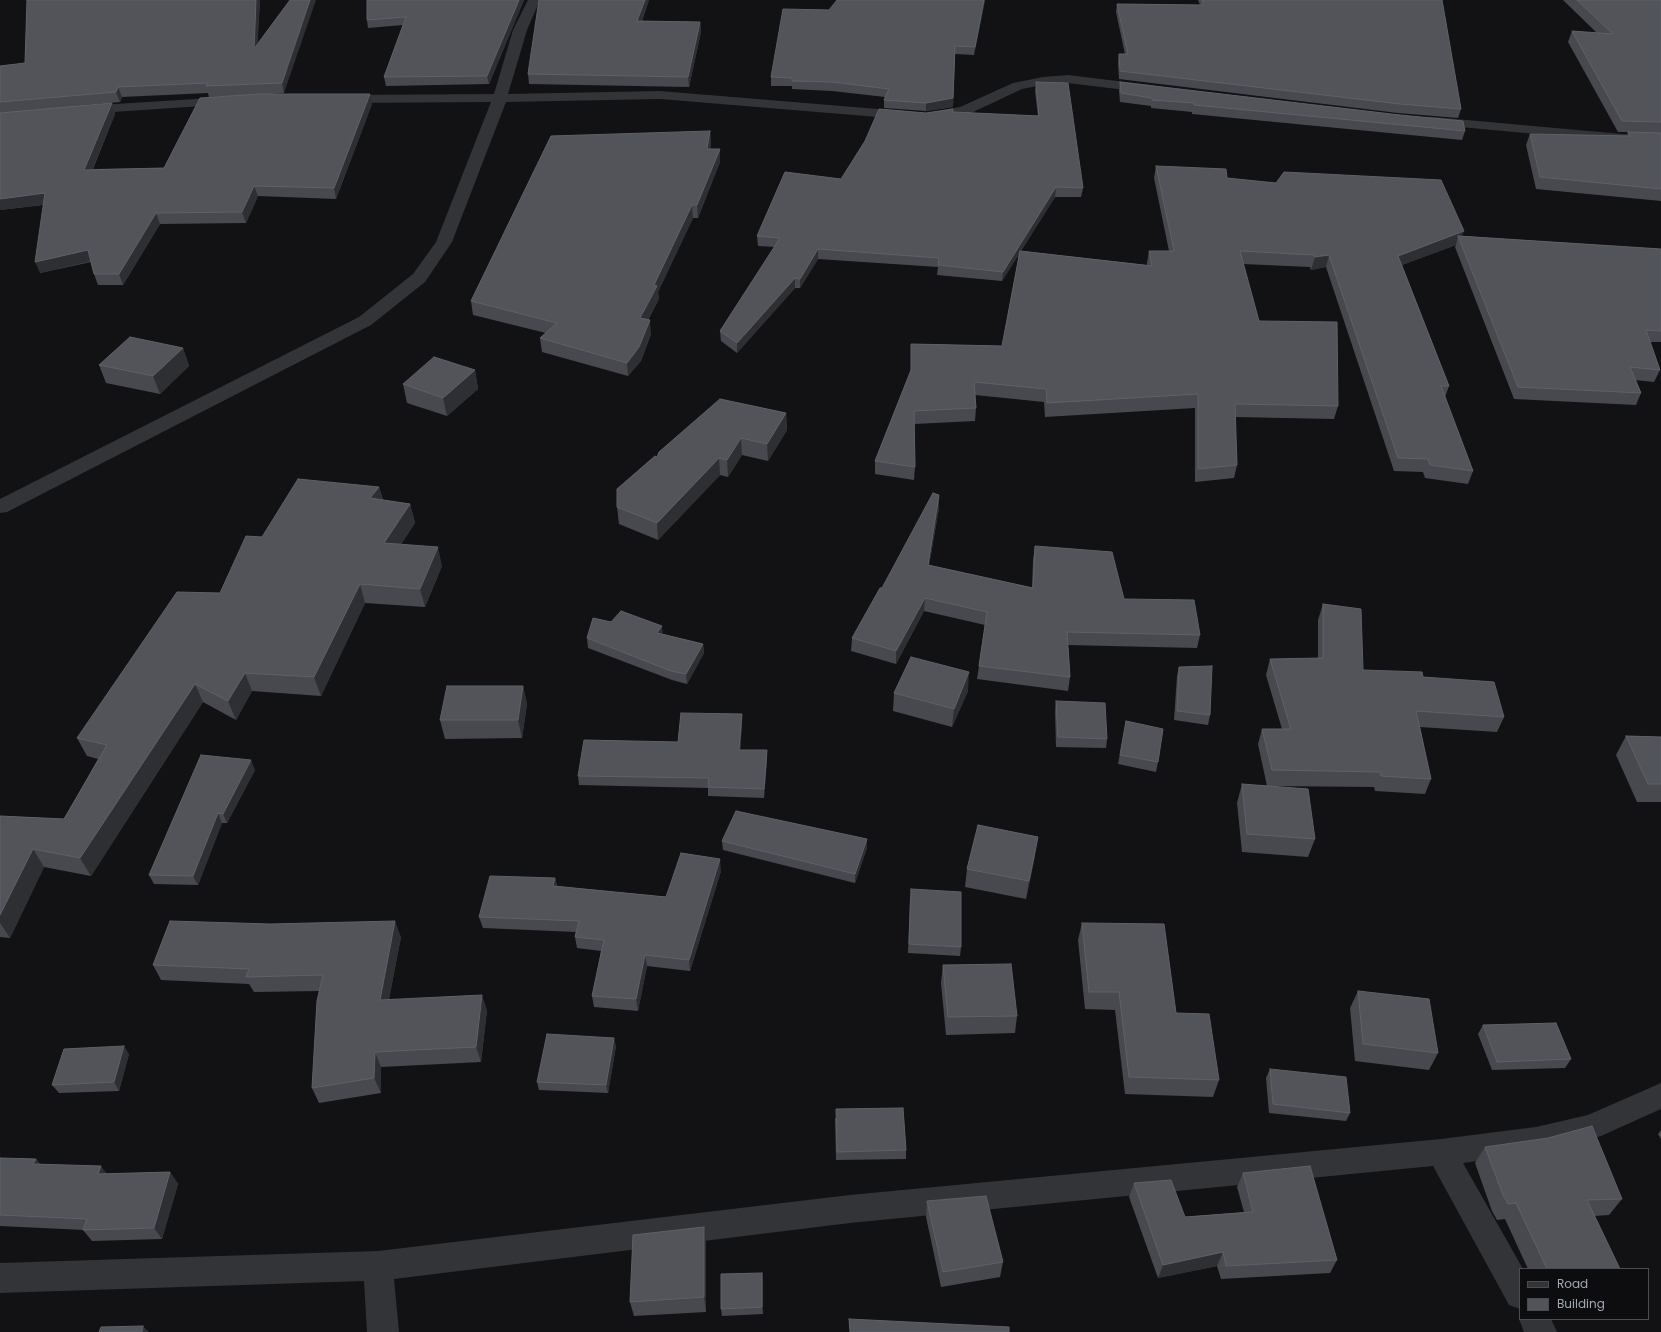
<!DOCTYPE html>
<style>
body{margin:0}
#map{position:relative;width:1661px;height:1332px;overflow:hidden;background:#121214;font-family:Poppins,sans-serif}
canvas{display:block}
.legend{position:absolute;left:1519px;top:1268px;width:130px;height:52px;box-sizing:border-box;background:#0d0d0f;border:1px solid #494c51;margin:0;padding:5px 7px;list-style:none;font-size:12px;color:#a4aab4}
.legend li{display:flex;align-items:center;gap:8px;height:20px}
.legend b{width:20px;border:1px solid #494c51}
</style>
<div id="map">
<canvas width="1661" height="1332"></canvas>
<ul class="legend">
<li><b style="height:5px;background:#333438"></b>Road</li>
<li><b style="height:11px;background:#52545a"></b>Building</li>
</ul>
</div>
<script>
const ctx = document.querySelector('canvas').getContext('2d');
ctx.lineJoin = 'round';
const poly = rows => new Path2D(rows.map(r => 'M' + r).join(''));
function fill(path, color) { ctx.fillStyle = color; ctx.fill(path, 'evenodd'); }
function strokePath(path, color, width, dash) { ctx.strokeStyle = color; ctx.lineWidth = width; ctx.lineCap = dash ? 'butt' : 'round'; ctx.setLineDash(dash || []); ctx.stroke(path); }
fill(poly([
 [528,0,540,0,527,30,508,94,660,91,926,113,960,107,1013,83,1043,77,1068,75,1150,85,1155,86,1157,89,1155,92,1150,93,1068,83,1043,85,1022,89,969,114,926,121,660,99,506,102,452,242,425,282,371,325,7,512,0,513,0,499,359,317,413,274,436,242,491,102,341,103,336,102,334,99,336,96,341,95,494,94,513,30,528,0],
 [228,97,233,98,235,101,233,104,83,114,78,113,76,110,78,107,83,106,228,97],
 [1433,117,1622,134,1661,135,1661,143,1622,142,1428,124,1426,121,1428,118,1433,117],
 [1661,1083,1661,1109,1601,1136,1536,1153,1463,1163,1523,1269,1520,1269,1520,1309,1509,1305,1433,1166,850,1223,394,1279,399,1332,367,1332,364,1281,0,1293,0,1263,378,1251,850,1195,1441,1139,1536,1127,1588,1115,1661,1083],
 [1520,1315,1520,1319,1551,1319,1557,1332,1524,1332,1519,1319,1520,1315]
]), '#333438');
fill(poly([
 [27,0,260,0,257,44,290,0,284,93,269,94,372,104,336,199,258,196,246,223,160,224,123,285,98,285,94,274,91,262,40,273,43,205,0,210,0,66,25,63],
 [208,93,209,97,237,96,164,168,93,169,115,114,112,103,62,107,120,102,122,97],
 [367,0,524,0,489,84,386,86,384,77,403,25,368,28,367,20],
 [539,0,649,0,642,21,700,22,701,32,689,87,529,84,528,74],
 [985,0,974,55,955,54,953,107,926,111,884,108,884,100,885,97,832,91,792,89,792,86,771,86,771,77,829,10],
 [1198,0,1442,0,1461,109,1458,118,1398,113,1119,79,1118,62,1119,54,1125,54,1116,12,1117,4,1200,5],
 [1563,0,1661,0,1661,201,1536,189,1526,145,1530,134,1627,136,1628,132,1618,132,1568,42,1572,31,1597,33],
 [1036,82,1083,188,1081,197,1055,197,1021,251,1147,265,1147,263,1149,251,1169,251,1154,178,1156,166,1227,178,1462,236,1661,249,1661,342,1650,342,1660,370,1654,382,1635,380,1641,393,1636,405,1514,399,1455,247,1456,245,1402,265,1449,386,1445,397,1473,471,1468,484,1425,478,1423,472,1394,471,1326,267,1311,270,1310,267,1243,264,1259,321,1338,406,1334,419,1235,417,1237,465,1234,478,1195,482,1195,408,1045,417,1044,402,975,395,976,408,975,421,914,424,915,467,914,480,875,474,875,461,911,371,911,344,1002,346,1019,254,1002,281,937,275,938,267,818,259,800,288,795,288,737,353,721,341,720,331,775,247,758,246,757,236,841,179,926,113,953,112,1038,116,1035,91],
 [1120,82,1465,131,1462,140,1192,114,1192,112,1151,108,1151,106,1120,102,1119,91],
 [710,131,711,144,710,149,720,149,720,162,698,218,693,218,658,292,659,299,648,320,651,334,641,361,628,376,542,352,540,338,546,333,473,315,471,301],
 [183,348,189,366,160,394,106,383,99,365],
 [475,370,478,389,447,416,407,403,403,384],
 [786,413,787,430,768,461,742,455,728,477,720,475,658,540,619,524,617,507],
 [379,487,383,500,410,504,415,523,401,544,442,566,425,607,365,603,321,696,252,691,236,720,203,702,91,876,44,867,10,938,0,937,0,816,64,819,98,759,87,756,77,738,220,593,262,537],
 [939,495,939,508,929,565,1032,588,1033,560,1035,546,1124,599,1200,635,1197,648,1068,645,1070,677,1068,691,977,679,979,666,985,625,924,611,896,664,851,651,852,638],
 [1323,604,1363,670,1423,677,1504,717,1497,732,1420,727,1431,779,1425,794,1375,791,1374,787,1267,786,1258,744,1262,729,1282,729,1266,675,1270,659,1318,659,1318,620],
 [663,634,703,644,704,653,687,684,672,680,588,648,587,638],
 [1179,667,1210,715,1208,725,1174,720,1177,676],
 [523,686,527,704,522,738,445,739,440,720],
 [968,691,952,727,893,711,894,693],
 [1056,701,1107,739,1106,748,1056,747,1055,711],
 [1126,721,1158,762,1156,772,1118,764],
 [742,723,740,750,767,750,767,760,764,798,708,796,708,788,579,785,578,776,678,742],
 [1626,736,1661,737,1661,802,1637,802,1616,755],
 [255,770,227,823,222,823,198,885,154,884,149,875],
 [1242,784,1315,839,1308,857,1242,852,1237,803],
 [867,839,867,848,855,883,723,850,722,841],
 [1035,856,1026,899,965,887,967,869],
 [721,871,690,971,647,966,638,1011,594,1007,592,996,601,951,577,948,575,937,576,932,483,928,479,917,555,878,557,886,666,897],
 [910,898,961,947,960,956,908,953],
 [1082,923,1176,1013,1219,1080,1213,1097,1125,1094,1115,1010,1085,1009,1078,940],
 [401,937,389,999,487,1010,481,1062,381,1067,381,1093,319,1103,312,1088,319,991,254,992,249,984,161,980,153,965],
 [943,965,1017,1016,1015,1033,946,1035,941,983],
 [1358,991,1438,1053,1429,1070,1355,1061,1350,1008],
 [1483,1025,1571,1059,1565,1068,1492,1070,1478,1034],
 [616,1046,608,1093,539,1090,537,1082],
 [129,1054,119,1091,59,1093,52,1085],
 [1270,1069,1350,1113,1346,1121,1269,1113,1266,1078],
 [835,1118,906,1150,906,1159,836,1160],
 [1661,1130,1661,1139,1658,1134],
 [1485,1147,1622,1199,1609,1215,1594,1216,1620,1269,1528,1269,1505,1219,1497,1220,1492,1211,1475,1163],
 [0,1158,36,1159,40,1164,107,1174,170,1172,178,1184,162,1239,92,1241,83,1230,84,1230,0,1226],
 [1243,1173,1337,1260,1330,1273,1221,1279,1217,1266,1158,1278,1129,1197,1134,1183,1185,1217,1244,1212,1237,1187],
 [927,1201,1003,1262,1000,1277,941,1287,926,1217],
 [706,1242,706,1312,634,1316,630,1302],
 [763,1280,763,1314,722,1316,721,1309]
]), '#48494f');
fill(poly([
 [256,0,260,0,257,59,254,49],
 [310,0,316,0,284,93,282,83],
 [519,0,524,0,489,84,487,76],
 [645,0,649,0,638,31,637,21],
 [984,0,985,0,974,55,975,47],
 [700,22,701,32,689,87,688,77],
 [118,87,122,97,120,102,116,92],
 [370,94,372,104,336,199,334,188],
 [953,98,953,107,926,111,926,103],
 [112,103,115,114,88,180,84,170],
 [710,131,711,144,708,162,707,149],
 [720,149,720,162,698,218,697,205],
 [254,186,258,196,246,223,242,212],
 [1056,187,1055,197,1002,281,1003,272],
 [45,193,49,204,0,210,0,199],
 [692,205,693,218,658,292,659,299,641,332,640,318,654,285],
 [156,213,160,224,123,285,119,274],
 [1464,231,1460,241,1458,236,1456,245,1394,268,1398,256],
 [818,249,818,259,800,288,800,279],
 [88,250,92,261,40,273,35,262],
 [1329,255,1326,267,1311,270,1315,257],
 [795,278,795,288,737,353,737,343],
 [650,320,651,334,641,361,628,376,627,363],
 [183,348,189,366,160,394,153,376],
 [475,370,478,389,447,416,443,398],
 [786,413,787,430,768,461,767,444],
 [741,438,742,455,728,477,727,460],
 [719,458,720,475,658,540,657,523],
 [379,487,384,506,370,498],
 [939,495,939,508,927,578,928,565],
 [410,504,415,523,390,562,384,543],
 [438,547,442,566,425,607,420,589],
 [360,584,365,603,321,696,314,677],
 [925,598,924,611,896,664,896,651],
 [662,626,663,636,657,633],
 [703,644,704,653,687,684,686,674],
 [969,672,968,691,952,727,954,709],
 [245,673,252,691,236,720,228,701],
 [195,684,203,702,91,876,80,858],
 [523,686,527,704,522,738,518,720],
 [742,714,742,723,740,759,739,750],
 [767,750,767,760,764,798,764,789],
 [251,760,255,770,227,823,223,814],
 [218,813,222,823,198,885,193,876],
 [1038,837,1035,856,1026,899,1029,881],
 [867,839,867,848,855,883,855,874],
 [33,849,44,867,10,938,0,923,0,915],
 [720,859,721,871,690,971,689,960],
 [555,878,557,890,553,886],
 [395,921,401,937,386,1015,380,1000],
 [645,955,647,966,638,1011,636,999],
 [482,995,487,1010,481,1062,476,1047],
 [614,1038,616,1046,608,1093,606,1085],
 [124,1046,129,1054,119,1091,114,1082],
 [375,1052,381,1067,381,1093,374,1078],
 [36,1159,45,1170,33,1164],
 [101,1166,109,1177,98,1174],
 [170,1172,178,1184,162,1239,154,1228],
 [704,1227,706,1242,706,1312,704,1297],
 [1223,1252,1217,1266,1158,1278,1163,1265],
 [762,1273,763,1280,763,1314,762,1307],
 [143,1326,149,1332,142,1332]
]), '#2e2f33');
const building = poly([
 [27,0,256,0,254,49,290,0,310,0,282,83,206,86,208,83,118,87,116,92,0,102,0,66,25,63,27,0],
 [367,0,519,0,487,76,384,77,406,17,367,20,367,0],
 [539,0,645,0,637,21,700,22,688,77,528,74,539,0],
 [837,0,984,0,975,47,955,46,953,98,926,103,884,100,889,89,832,82,792,81,792,78,771,77,783,9,829,10,837,0],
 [1202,0,1442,0,1461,109,1400,104,1120,71,1119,54,1128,54,1117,4,1204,5,1202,0],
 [1577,0,1661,0,1661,122,1622,121,1572,31,1613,34,1577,0],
 [1036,82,1068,83,1083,188,1056,187,1003,272,938,265,939,258,818,249,800,279,795,278,737,343,720,331,780,238,757,236,785,172,841,179,865,141,879,109,926,113,953,109,953,112,1039,116,1036,82],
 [1120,82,1400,115,1463,121,1465,131,1194,105,1194,103,1152,100,1152,98,1121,93,1120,82],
 [260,94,370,94,334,188,254,186,242,212,156,213,119,274,94,274,88,250,35,262,45,193,0,199,0,113,112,103,84,170,164,168,200,98,260,94],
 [710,131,707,149,720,149,697,205,692,205,654,285,657,286,640,318,650,320,639,347,627,363,540,338,557,323,471,301,551,136,710,131],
 [1628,132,1661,133,1661,189,1540,177,1530,134,1630,136,1628,132],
 [1156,166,1226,169,1227,178,1276,183,1284,172,1441,180,1464,231,1398,256,1449,386,1441,386,1473,471,1430,465,1428,459,1398,458,1329,255,1315,257,1314,255,1240,251,1259,321,1337,322,1338,406,1235,404,1237,465,1198,469,1198,394,1047,403,1046,389,974,382,976,408,914,411,915,467,875,461,911,370,911,344,1002,346,1020,251,1152,266,1149,251,1174,251,1156,166],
 [1458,236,1661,249,1661,331,1646,330,1660,370,1630,367,1641,393,1518,387,1458,236],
 [130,337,183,348,153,376,99,365,130,337],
 [434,357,475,370,443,398,403,384,434,357],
 [720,399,786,413,767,444,741,438,727,460,719,458,657,523,617,507,617,489,655,456,657,457,659,452,720,399],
 [298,479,379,487,370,498,410,504,384,543,438,547,420,589,360,584,314,677,245,673,228,701,195,684,80,858,33,849,0,915,0,816,64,819,107,745,77,738,177,592,220,593,246,536,262,537,298,479],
 [933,493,939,495,928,565,1033,588,1035,546,1112,552,1124,599,1194,600,1200,635,1067,632,1070,677,979,666,987,612,925,598,896,651,852,638,880,588,882,588,933,493],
 [1323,604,1361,609,1363,670,1422,672,1423,677,1494,682,1504,717,1416,711,1431,779,1381,776,1380,772,1272,770,1262,729,1291,729,1270,659,1323,658,1323,604],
 [621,611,662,626,657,633,703,644,686,674,671,671,587,638,593,618,611,622,621,611],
 [911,657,969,672,954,709,894,693,911,657],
 [1212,666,1210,715,1177,711,1179,667,1212,666],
 [447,686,523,686,518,720,440,720,447,686],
 [1056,701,1105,703,1107,739,1058,737,1056,701],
 [681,713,742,714,739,750,767,750,764,789,708,787,709,778,578,776,584,740,678,742,681,713],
 [1126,721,1163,729,1158,762,1120,755,1126,721],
 [1626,736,1661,737,1661,784,1648,784,1626,736],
 [201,755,251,760,223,814,218,813,193,876,149,875,201,755],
 [1242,784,1308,789,1315,839,1247,834,1242,784],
 [736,811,867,839,855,874,722,841,736,811],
 [978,825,1038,837,1029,881,967,869,978,825],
 [681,853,720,859,689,960,645,955,636,999,592,996,604,940,575,937,579,921,479,917,490,876,555,878,553,886,666,897,681,853],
 [911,889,961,892,961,947,909,944,911,889],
 [170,921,270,924,395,921,380,1000,482,995,476,1047,375,1052,374,1078,312,1088,317,1001,323,975,246,977,249,969,153,965,170,921],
 [1082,923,1164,924,1176,1013,1209,1014,1219,1080,1129,1077,1119,992,1089,992,1082,923],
 [1011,964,1017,1016,948,1017,943,965,1011,964],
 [1358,991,1429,999,1438,1053,1363,1044,1358,991],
 [1556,1023,1571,1059,1497,1062,1483,1025,1556,1023],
 [547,1034,614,1038,606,1085,537,1082,547,1034],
 [124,1046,114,1082,52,1085,64,1049,124,1046],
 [1270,1069,1346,1077,1350,1113,1273,1104,1270,1069],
 [903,1108,906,1150,837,1152,836,1109,903,1108],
 [1592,1126,1622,1199,1587,1200,1620,1269,1547,1269,1516,1203,1508,1204,1503,1195,1485,1147,1548,1138,1592,1126],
 [0,1158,36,1159,33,1164,101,1166,98,1174,170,1172,154,1228,83,1230,87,1219,0,1215,0,1158],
 [1310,1166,1337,1260,1226,1266,1223,1252,1163,1265,1134,1183,1171,1180,1185,1217,1253,1212,1243,1173,1310,1166],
 [986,1196,1003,1262,943,1272,927,1201,986,1196],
 [704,1227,704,1297,630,1302,633,1235,704,1227],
 [762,1273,762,1307,721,1309,721,1274,762,1273],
 [849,1319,1009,1327,1009,1332,850,1332,849,1319],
 [143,1326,142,1332,99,1332,101,1327,143,1326]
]);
fill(building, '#52545a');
strokePath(building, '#5f6168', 1);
</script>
